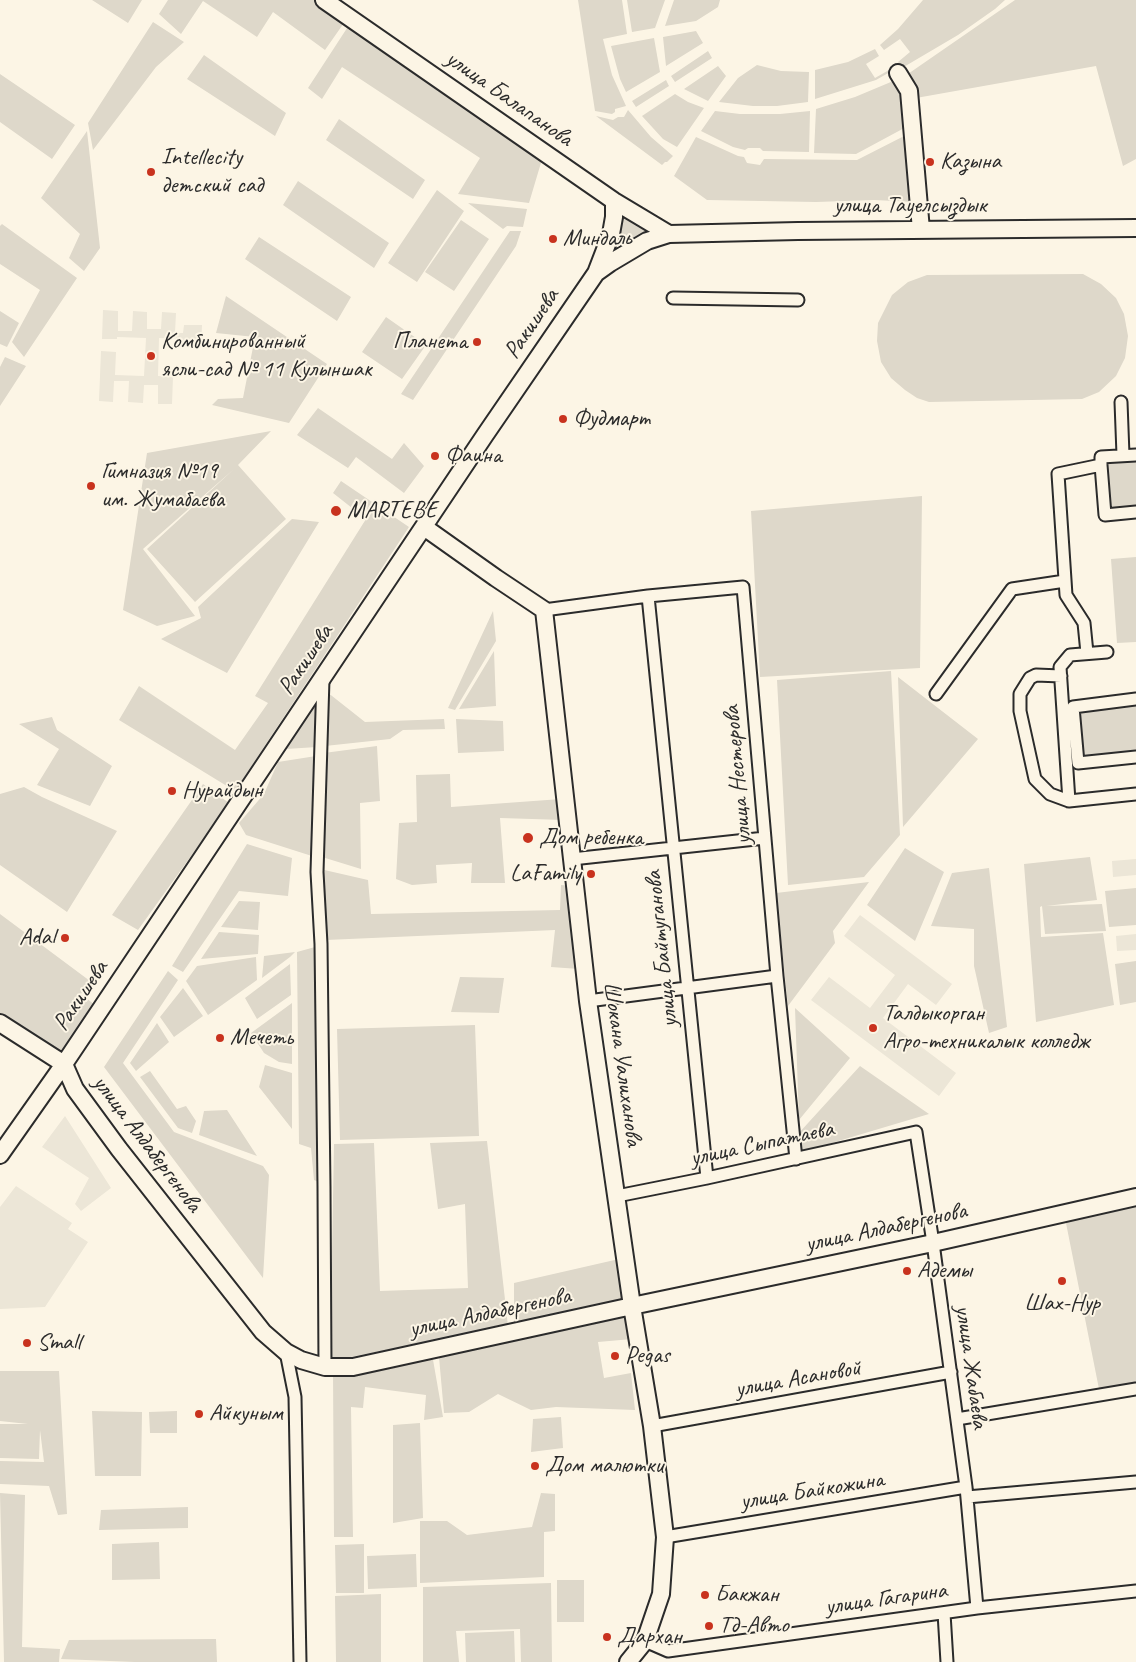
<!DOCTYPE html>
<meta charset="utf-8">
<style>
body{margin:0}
canvas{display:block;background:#fcf5e5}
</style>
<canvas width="1136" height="1662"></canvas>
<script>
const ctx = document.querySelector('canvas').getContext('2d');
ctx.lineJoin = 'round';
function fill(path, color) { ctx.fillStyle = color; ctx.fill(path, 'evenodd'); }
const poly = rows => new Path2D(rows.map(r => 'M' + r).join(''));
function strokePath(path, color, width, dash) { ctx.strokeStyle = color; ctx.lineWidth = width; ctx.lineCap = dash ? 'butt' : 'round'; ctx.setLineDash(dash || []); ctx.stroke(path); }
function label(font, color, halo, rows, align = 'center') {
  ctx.font = font + ' Caveat,sans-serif'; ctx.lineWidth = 4; ctx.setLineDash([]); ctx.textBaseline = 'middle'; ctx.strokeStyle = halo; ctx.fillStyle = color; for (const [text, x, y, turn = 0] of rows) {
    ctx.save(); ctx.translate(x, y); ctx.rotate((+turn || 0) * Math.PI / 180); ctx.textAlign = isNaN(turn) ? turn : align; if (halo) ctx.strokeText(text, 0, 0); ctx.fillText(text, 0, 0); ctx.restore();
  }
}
fill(poly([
 [103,310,118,311,118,331,132,331,133,311,147,312,147,329,161,329,162,312,176,313,175,333,183,333,184,325,202,325,201,348,183,347,183,339,159,338,158,376,173,377,172,404,158,404,158,385,144,385,143,403,128,402,129,381,114,381,113,402,99,401,101,351,116,352,115,375,144,376,146,338,117,337,117,339,102,339],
 [1136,859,1136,875,1113,877,1112,861],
 [860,915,952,984,936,1005,908,984,883,1018,956,1073,939,1096,811,1000,829,977,870,1008,895,975,844,936],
 [1136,934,1136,950,1117,951,1116,936],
 [65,1116,111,1188,81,1211,75,1204,89,1178,42,1147],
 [16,1186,72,1223,68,1229,88,1242,45,1307,0,1309,0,1207]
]), '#ece6d7');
fill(poly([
 [92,0,142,0,128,23],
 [168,0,318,0,346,20,325,50,273,12,257,37,203,1,181,34,159,14],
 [578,0,622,0,627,34,603,39,612,75,626,106,615,109,615,112,612,114,595,111],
 [627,0,665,0,655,28,632,32],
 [674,0,720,0,718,7,696,21,665,26],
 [923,0,1005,0,995,9,958,35,902,68,898,62,910,52,900,39,884,50,880,45,898,29],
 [1015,0,1136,0,1136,159,1123,166,1096,66,916,98,905,76],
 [153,22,184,42,156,67,93,150,88,123],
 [351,22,543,156,529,203,458,194,480,158,342,67,322,99,308,88],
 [696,31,703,43,666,66,663,37],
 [654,38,660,72,626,92,620,79,611,46],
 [875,49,879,56,866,64,875,78,889,70,890,72,876,80,815,99,815,70,848,62],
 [708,51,712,58,675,82,671,76],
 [204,55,286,113,275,136,187,79],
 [757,65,781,71,809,72,808,102,777,106,753,106,719,102,738,78],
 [718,66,726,76,708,101,684,89],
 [0,74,75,125,52,159,0,122],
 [898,79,908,126,856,154,814,153,816,109,855,97],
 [666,80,669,86,636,107,632,101],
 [675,94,688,102,704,108,677,147,663,139,642,116],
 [628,110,651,137,673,156,667,162,665,162,662,165,596,116,613,120,618,117,624,117],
 [715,111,740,114,780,114,810,111,809,152,763,151,760,148,748,148,745,150,733,147,701,131],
 [339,119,425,180,413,199,326,140],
 [87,131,100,248,84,271,69,258,80,234,41,198],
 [910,133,915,202,874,200,816,202,707,200,674,176,696,137,738,156,744,157,747,163,760,165,764,159,857,160],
 [298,181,389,243,374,268,283,205],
 [437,190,464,211,417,282,388,263],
 [468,203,527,209,523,227,507,226,503,229],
 [619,215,646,232,612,248],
 [461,220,489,239,454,291,425,272],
 [2,224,77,278,24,357,12,342,40,290,0,264,0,226],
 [510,231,521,231,516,246,413,400,401,394],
 [259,237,351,297,337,321,245,259],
 [1083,274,1101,284,1116,298,1124,314,1128,336,1125,358,1116,376,1099,392,1082,399,929,402,917,398,905,390,891,378,881,362,877,341,878,323,892,295,908,282,927,275],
 [226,296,327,364,289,423,212,405,218,399,243,398,255,337,216,333],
 [0,311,19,323,7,347,0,344],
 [386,317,426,345,402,379,362,352],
 [5,357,26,366,0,406,0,367],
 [318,408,392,459,404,443,424,466,404,493,356,457,348,468,297,435],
 [271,431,238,465,286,519,195,602,147,549,234,469,143,549,195,616,157,626,123,610,147,453],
 [1136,457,1136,508,1109,511,1106,460],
 [341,481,409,527,235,791,119,720,139,686,235,750,268,703,255,696,366,519,333,493],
 [922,496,920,668,760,677,751,511],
 [292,519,319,522,227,673,161,639,201,618,198,607],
 [1136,557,1136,642,1117,643,1111,559],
 [493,611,496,641,455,710,448,708],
 [494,651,496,706,459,709],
 [891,671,900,835,864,877,788,885,777,680],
 [898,677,978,739,903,827],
 [327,692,365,722,444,719,445,729,403,730,390,739,325,746],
 [1136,703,1136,751,1082,757,1078,710],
 [316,705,317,747,286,749],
 [52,717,57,730,112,766,90,806,37,785,59,749,19,724],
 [456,719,503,721,504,751,458,753],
 [377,746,380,801,360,803,361,869,322,857,324,753],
 [316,756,315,857,246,835,239,823,264,794,278,762],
 [450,774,451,807,561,799,564,820,500,818,505,883,471,883,472,863,436,865,437,883,412,885,396,879,399,823,417,822,416,775],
 [203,784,229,803,138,930,112,915],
 [24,787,42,797,117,831,67,912,0,865,0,794],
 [247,844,292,858,288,896,239,891,183,972,172,966],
 [905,848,944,872,915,941,867,905],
 [1090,857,1097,900,1046,906,1102,904,1106,931,1045,934,1042,906,1040,907,1041,937,1103,933,1114,1005,1036,1022,1024,864],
 [989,868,1007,1027,989,1033,974,966,974,929,931,926,952,873],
 [320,869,368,880,371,914,560,910,561,885,572,886,579,969,551,967,555,930,326,940],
 [869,882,833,931,835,943,788,1006,776,893],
 [1136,888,1136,925,1109,927,1105,891],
 [239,901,260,902,258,930,221,927],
 [0,914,90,981,81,994,95,1005,57,1058,0,1019],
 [219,932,259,935,258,954,201,959],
 [315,947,321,1183,314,1180,311,1148,299,1144,297,952],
 [295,952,290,957,262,978,264,956],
 [256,957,257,980,208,1015,186,981,197,966],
 [1136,961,1136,1002,1120,1005,1115,964],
 [290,964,291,995,257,1019,245,998],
 [168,971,178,980,123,1063,174,1132,263,1166,269,1175,263,1278,104,1067],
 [460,977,504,978,499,1013,451,1012],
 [183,988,203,1016,174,1037,160,1017],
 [292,1003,292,1064,279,1062,264,1053,251,1033],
 [795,1008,850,1058,799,1120],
 [157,1023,169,1042,136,1071,130,1063],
 [475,1025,479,1136,340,1140,337,1029],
 [265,1065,292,1073,292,1129,259,1087],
 [860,1066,929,1114,798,1153,798,1134],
 [150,1071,177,1109,186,1106,196,1121,192,1133,178,1128,140,1077],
 [227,1110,257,1156,199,1135,204,1111],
 [487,1141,508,1326,330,1361,334,1144,374,1143,380,1291,468,1288,465,1204,438,1209,430,1143],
 [1136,1205,1136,1383,1099,1389,1065,1218],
 [619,1259,628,1307,514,1324,514,1283],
 [628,1314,632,1339,598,1342,604,1378,631,1373,635,1410,556,1407,531,1410,498,1394,469,1412,444,1413,439,1357],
 [432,1354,443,1417,424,1420,426,1395,365,1387,363,1408,351,1407,353,1537,334,1537,333,1371],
 [0,1371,59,1371,67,1514,58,1515,49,1486,0,1484,0,1461,44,1462,40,1430,39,1459,0,1458,0,1424,28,1424,0,1421],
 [92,1411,142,1412,141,1476,95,1476],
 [177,1411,177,1433,150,1433,149,1412],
 [561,1417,563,1448,531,1452,533,1419],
 [420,1423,423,1518,393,1523,393,1425],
 [0,1493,25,1495,22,1647,60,1649,59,1662,4,1662],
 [541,1493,555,1494,555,1531,544,1532,544,1577,420,1583,420,1521,447,1521,467,1535,532,1527],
 [188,1507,188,1528,99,1530,101,1510],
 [159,1542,160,1579,112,1580,112,1544],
 [364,1544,364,1593,336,1593,335,1545],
 [416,1554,417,1587,368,1589,367,1556],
 [557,1580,584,1580,584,1622,557,1622],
 [551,1583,552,1662,521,1662,520,1629,456,1631,459,1662,423,1662,423,1587],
 [381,1594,381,1662,336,1662,335,1596],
 [514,1631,515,1662,466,1662,465,1633],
 [216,1639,217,1662,135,1662,61,1659,69,1640]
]), '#ded8ca');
const street = poly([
 [673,298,798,300],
 [1121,402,1123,455],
 [1136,455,1101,457,1101,465,1105,515,1136,512],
 [648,596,707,1178],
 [544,610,648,596,743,587,777,976,796,1159],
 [1087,653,1084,623,1066,595,1058,474,1101,465],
 [1061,676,1036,675,1030,678,1020,694,1020,711,1035,779,1050,794,1069,801,1136,794],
 [323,679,317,872,321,944,324,1187,325,1367],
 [936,694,1012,589,1065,581],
 [1136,699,1073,707,1078,763,1136,757],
 [1069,801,1060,667,1070,655,1107,652],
 [572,859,765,838],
 [588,1001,777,976],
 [617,1196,707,1178,916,1132,933,1243,966,1487,977,1608],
 [286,1352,295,1397,300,1662],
 [957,1419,1136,1389],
 [652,1426,951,1372],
 [967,1497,1136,1482],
 [665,1537,966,1487],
 [944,1613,947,1662],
 [645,1641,668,1651,977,1608,1136,1591]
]);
const secondary = poly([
 [324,0,614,201,669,234],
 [898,73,909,91,921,230],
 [596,273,611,234,614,217,614,201],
 [424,527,496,578,544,610,588,1001,632,1306,652,1426,665,1537,661,1594,645,1641,628,1662],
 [0,1023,64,1064,75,1089,119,1149,263,1332,286,1352,301,1360,325,1367,353,1367,632,1306,933,1243,1136,1197],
 [0,1155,64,1064,485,435,596,273,610,263,647,241,669,234,798,231,1136,228]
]);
strokePath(street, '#2b2b2b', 15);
strokePath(secondary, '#2b2b2b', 20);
strokePath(street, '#fcf5e5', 11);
strokePath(secondary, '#fcf5e5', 16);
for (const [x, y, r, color] of [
 [930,162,5,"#c8321e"],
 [151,172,5,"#c8321e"],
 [553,239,5,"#c8321e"],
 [477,342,5,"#c8321e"],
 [151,356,5,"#c8321e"],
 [563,419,5,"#c8321e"],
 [435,456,5,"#c8321e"],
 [91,486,5,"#c8321e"],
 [336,511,6,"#c8321e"],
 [172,791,5,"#c8321e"],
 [528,838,6,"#c8321e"],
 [591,874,5,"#c8321e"],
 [65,938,5,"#c8321e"],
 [873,1028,5,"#c8321e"],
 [220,1038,5,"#c8321e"],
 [907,1271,5,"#c8321e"],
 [1062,1281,5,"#c8321e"],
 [27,1343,5,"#c8321e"],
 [615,1356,5,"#c8321e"],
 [199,1414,5,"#c8321e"],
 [535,1466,5,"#c8321e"],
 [705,1595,5,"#c8321e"],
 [709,1626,5,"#c8321e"],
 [607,1637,5,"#c8321e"]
]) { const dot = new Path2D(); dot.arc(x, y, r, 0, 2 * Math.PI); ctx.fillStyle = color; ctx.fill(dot); strokePath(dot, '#fcf5e5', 2); }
label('24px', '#2b2b2b', '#fcf5e5', [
 ["улица Балапанова",509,99,35],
 ["улица Тауелсыздык",910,206],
 ["Ракишева",532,324,-56],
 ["Ракишева",306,660,-56],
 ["улица Нестерова",738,775,-95],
 ["улица Байтуганова",662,949,-96],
 ["Ракишева",81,996,-56],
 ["Шокана Уалиханова",622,1064,82],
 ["улица Алдабергенова",147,1144,53],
 ["улица Сыпатаева",762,1144,-12],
 ["улица Алдабергенова",886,1228,-12],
 ["улица Алдабергенова",490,1313,-12],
 ["улица Жабаева",971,1367,82],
 ["улица Асановой",798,1379,-10],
 ["улица Байкожина",812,1491,-9],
 ["улица Гагарина",886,1599,-8]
]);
label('24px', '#2b2b2b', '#fcf5e5', [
 ["Intellecity",161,158],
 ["детский сад",161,186],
 ["Казына",940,162],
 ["Миндаль",563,239],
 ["Комбинированный",161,342],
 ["ясли-сад № 11 Кулыншак",161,370],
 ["Планета",467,342,"right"],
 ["Фудмарт",573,419],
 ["Фаина",445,456],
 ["Гимназия №19",101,472],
 ["им. Жумабаева",101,500],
 ["MARTEBE",347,511],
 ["Нурайдын",182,791],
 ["Дом ребенка",539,838],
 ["LaFamily",581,874,"right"],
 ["Adal",55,938,"right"],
 ["Талдыкорган",883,1014],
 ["Агро-техникалык колледж",883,1042],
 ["Мечеть",230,1038],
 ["Адемы",917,1271],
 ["Шах-Нур",1062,1304,"center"],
 ["Small",37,1343],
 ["Pegas",625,1356],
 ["Айкуным",209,1414],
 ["Дом малютки",545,1466],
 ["Бакжан",715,1595],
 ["Тд-Авто",719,1626],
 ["Дархан",617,1637]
], 'left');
</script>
